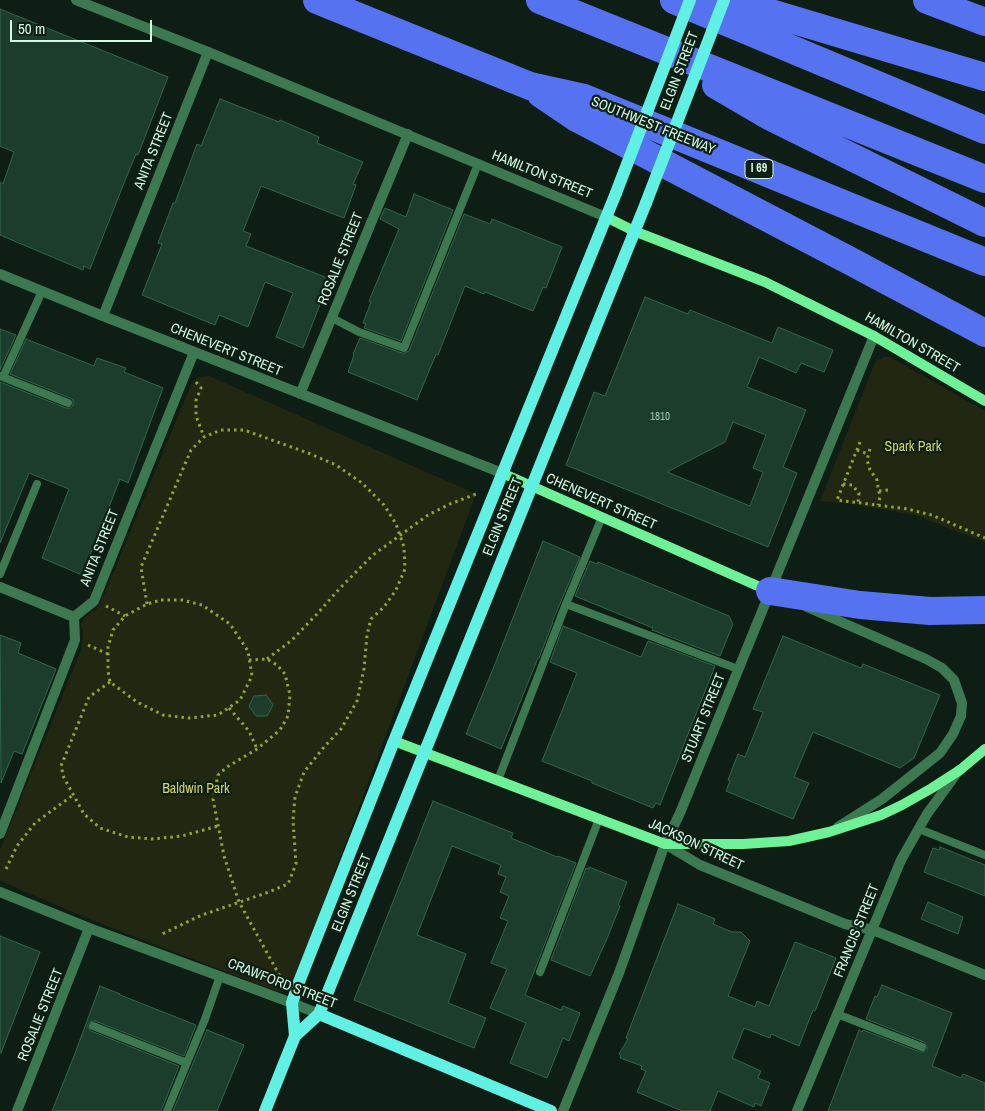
<!DOCTYPE html>
<style>
body{margin:0}
#map{position:relative;width:985px;height:1111px;overflow:hidden;background:#0e1e15;font-family:"Archivo Narrow",sans-serif}
canvas{display:block}
.scale{position:absolute;left:10px;top:20px;width:142px;height:22px;box-sizing:border-box;border:2px solid #cffbe0;border-top:0;padding-left:6px;font-size:15px;line-height:18px;white-space:nowrap;color:#cffbe0;-webkit-text-stroke:4px #0e1e15;paint-order:stroke}
</style>
<div id="map">
<canvas width="985" height="1111"></canvas>
<div class="scale">50 m</div>
</div>
<script>
const ctx = document.querySelector('canvas').getContext('2d');
ctx.lineJoin = 'round';
function fill(path, color) { ctx.fillStyle = color; ctx.fill(path, 'evenodd'); }
const poly = rows => new Path2D(rows.map(r => 'M' + r).join(''));
function strokePath(path, color, width, dash) { ctx.strokeStyle = color; ctx.lineWidth = width; ctx.lineCap = dash ? 'butt' : 'round'; ctx.setLineDash(dash || []); ctx.stroke(path); }
function label(font, color, halo, rows, align = 'center') {
  ctx.font = font + ' "Archivo Narrow",sans-serif'; ctx.lineWidth = 4.5; ctx.setLineDash([]); ctx.textBaseline = 'middle'; ctx.strokeStyle = halo; ctx.fillStyle = color; for (const [text, x, y, turn = 0] of rows) {
    ctx.save(); ctx.translate(x, y); ctx.rotate((+turn || 0) * Math.PI / 180); ctx.textAlign = isNaN(turn) ? turn : align; if (halo) ctx.strokeText(text, 0, 0); ctx.fillText(text, 0, 0); ctx.restore();
  }
}
fill(poly([
 [884,357,890,357,985,411,985,542,915,515,852,504,820,501,874,365,876,361],
 [209,376,476,494,290,992,279,992,91,920,1,881,0,879,0,850,81,650,83,633,81,625,85,617,96,610,104,595,191,385,198,377]
]), '#222712');
const building = poly([
 [0,9,168,77,138,155,136,154,126,178,90,269,84,266,83,270,0,235,0,182,3,184,14,152,0,146,0,9],
 [220,99,279,122,280,120,319,137,317,143,363,162,353,184,356,185,344,218,261,186,243,231,251,234,246,246,330,279,303,348,276,337,293,293,265,282,248,327,219,315,215,325,142,295,162,244,158,243,173,203,175,203,197,144,201,146,220,99],
 [414,194,453,210,401,341,364,328,366,324,363,323,371,302,369,301,399,229,380,219,385,208,406,217,414,194],
 [464,214,490,224,492,219,562,247,546,288,543,287,533,311,485,292,484,294,465,286,438,355,436,354,417,400,348,372,354,355,353,354,360,338,402,353,405,353,409,351,464,214],
 [645,297,688,314,690,310,772,343,778,327,833,350,824,372,801,363,796,373,759,357,747,387,806,410,783,467,797,473,768,547,566,465,594,392,605,396,645,297],
 [733,422,766,435,753,468,763,472,750,506,667,472,725,442,733,422],
 [0,329,16,335,0,370,0,329],
 [26,339,94,366,97,358,126,368,124,372,163,388,128,483,120,479,82,575,42,558,69,489,29,473,0,543,0,382,66,408,71,408,73,405,73,400,70,398,10,374,26,339],
 [543,541,580,557,552,622,553,622,539,658,538,658,501,749,466,734,495,664,543,541],
 [590,561,597,564,598,562,729,616,733,624,720,656,652,630,653,628,575,596,590,561],
 [563,626,641,657,648,641,715,666,660,805,656,803,653,808,592,783,592,781,542,761,577,673,550,662,563,626],
 [0,635,21,643,18,653,56,669,22,754,14,751,1,783,0,635],
 [783,636,861,668,863,664,940,695,914,758,900,768,813,732,794,777,809,783,793,819,726,791,730,781,728,780,738,754,745,757,763,712,753,709,783,636],
 [266,695,273,705,267,716,256,716,249,706,254,696,266,695],
 [433,801,513,833,511,838,557,857,558,856,576,863,525,995,561,1010,563,1006,580,1013,569,1041,563,1038,547,1078,510,1063,526,1023,490,1008,507,969,491,963,508,921,500,918,509,896,500,892,506,877,498,874,501,865,452,846,417,935,466,954,448,1003,486,1018,474,1048,354,1000,433,801],
 [940,847,985,865,985,896,924,872,933,848,939,850,940,847],
 [589,867,627,882,618,905,620,906,606,941,590,976,551,960,586,868,589,869,589,867],
 [928,902,963,917,958,934,921,919,928,902],
 [678,904,715,919,713,924,732,932,741,932,750,941,728,996,755,1007,757,1001,769,1006,795,942,836,958,815,1011,813,1010,799,1046,771,1034,770,1038,744,1028,732,1058,761,1071,758,1078,770,1083,761,1106,755,1103,754,1107,718,1091,710,1111,682,1111,637,1092,646,1071,641,1069,642,1066,620,1058,621,1056,619,1054,628,1039,626,1038,678,904],
 [0,936,40,952,1,1053,0,1053,0,936],
 [882,985,952,1013,932,1066,961,1078,963,1074,985,1083,985,1111,828,1111,859,1030,862,1032,863,1030,920,1052,923,1052,927,1049,927,1046,924,1042,866,1019,875,996,877,997,882,985],
 [100,986,120,994,120,995,196,1025,184,1056,95,1021,92,1021,88,1024,88,1027,91,1031,179,1066,161,1111,52,1111,74,1056,100,986],
 [207,1030,244,1045,217,1111,173,1111,207,1030]
]);
fill(building, '#1c3d2c');
strokePath(building, '#30674a', 1);
strokePath(poly([
 [196,382,201,388,196,400,196,416,204,437],
 [860,442,837,500,908,509,919,512,932,515,985,538],
 [870,449,867,460,870,470,877,480,878,487,880,497,878,505],
 [857,450,868,454],
 [843,484,852,485,859,493,858,503],
 [879,491,889,490],
 [161,600,182,600,202,605,230,624,248,651,252,676,240,700,218,715,189,718,163,715,137,702,110,682,108,671,108,647,113,630,125,616,147,604,161,600],
 [147,604,141,567,191,450,204,437,221,430,244,430,308,453,336,465,362,483,384,505,396,524,404,547,405,569,396,590,384,607,371,619,367,635,364,669,357,701,341,729,324,747,304,772,295,797,293,820,296,864,288,884,266,893,202,915,162,934],
 [106,606,125,616],
 [88,645,108,654],
 [267,659,292,640,317,614,340,588,373,555,428,515,450,504,476,494],
 [249,660,267,659,277,665,285,674,290,695,288,716,280,730,257,749,227,767,218,775,213,799,224,856,239,902,282,980],
 [110,682,89,697,61,766,64,778,84,814,100,828,128,837,152,839,182,836,218,826],
 [229,708,249,731,257,749],
 [6,869,17,846,35,823,73,795]
]), '#8da638', 3, [2.5, 4]);
strokePath(poly([
 [332,318,359,332,404,348,478,164],
 [0,376,68,403],
 [3,377,42,291],
 [0,574,37,484],
 [566,604,602,517],
 [498,780,566,604,738,669],
 [919,829,985,855],
 [540,972,599,819],
 [837,1014,922,1047],
 [93,1026,187,1063],
 [167,1111,205,1019,220,976]
]), '#3d7950', 8);
strokePath(poly([
 [0,274,103,316,502,473],
 [103,316,208,52],
 [300,394,408,134],
 [0,587,74,617],
 [807,607,926,659,942,668,954,680,962,703,961,716,953,734,940,753,882,799,838,827],
 [0,834,75,640,74,617,94,601,194,352],
 [665,844,700,865,845,924,873,930,985,975],
 [17,1111,89,928],
 [563,1111,619,973,665,844,680,813,874,336],
 [797,1111,901,860,927,814,959,770]
]), '#3d7950', 10);
strokePath(poly([
 [76,0,208,52,606,217],
 [0,892,89,928,292,1003,319,1014]
]), '#3d7950', 10);
strokePath(poly([
 [606,217,634,231,765,282,874,336,985,401],
 [502,473,769,591],
 [394,741,665,844,743,844,789,841,829,832,881,815,902,805,932,788,960,770,985,749]
]), '#6ff297', 10);
strokePath(poly([
 [319,1014,551,1111],
 [295,1036,292,1003,299,982,394,741,616,193],
 [265,1111,295,1036,319,1014,646,203]
]), '#60f1e4', 12);
strokePath(poly([
 [317,0,530,86,584,98,985,262],
 [540,0,985,179],
 [674,0,985,130],
 [723,0,764,11,985,77],
 [927,0,985,22],
 [716,85,769,116,985,223],
 [541,94,575,117,854,263,985,333],
 [770,591,860,605,930,611,985,610]
]), '#5573f0', 28);
strokePath(poly([
 [616,193,690,0],
 [646,203,724,0]
]), '#60f1e4', 12);
label('11px', '#a2ccb3', null, [
 ["1810",660,417]
]);
for (const [x, y, w] of [
 [759,169,28]
]) { const box = new Path2D(); box.roundRect(x - w / 2, y - 9.5, w, 19, 4); ctx.fillStyle = '#0e1e15'; ctx.fill(box); strokePath(box, '#cffbe0', 1); }
label('bold 12px', '#cffbe0', null, [
 ["I 69",759,169]
]);
label('14px', '#cffbe0', '#0e1e15', [
 ["ELGIN STREET",680,71,-69],
 ["SOUTHWEST FREEWAY",653,126,22],
 ["ANITA STREET",154,151,-68],
 ["HAMILTON STREET",542,175,22],
 ["ROSALIE STREET",341,259,-68],
 ["HAMILTON STREET",912,343,30],
 ["CHENEVERT STREET",226,350,22],
 ["CHENEVERT STREET",601,502,24],
 ["ELGIN STREET",503,517,-68],
 ["ANITA STREET",100,548,-68],
 ["STUART STREET",704,718,-68],
 ["JACKSON STREET",696,845,25],
 ["ELGIN STREET",352,893,-68],
 ["FRANCIS STREET",857,931,-68],
 ["CRAWFORD STREET",282,984,21],
 ["ROSALIE STREET",41,1015,-68]
]);
label('14px', '#cfd362', '#0e1e15', [
 ["Spark Park",913,447],
 ["Baldwin Park",196,789]
]);
</script>
